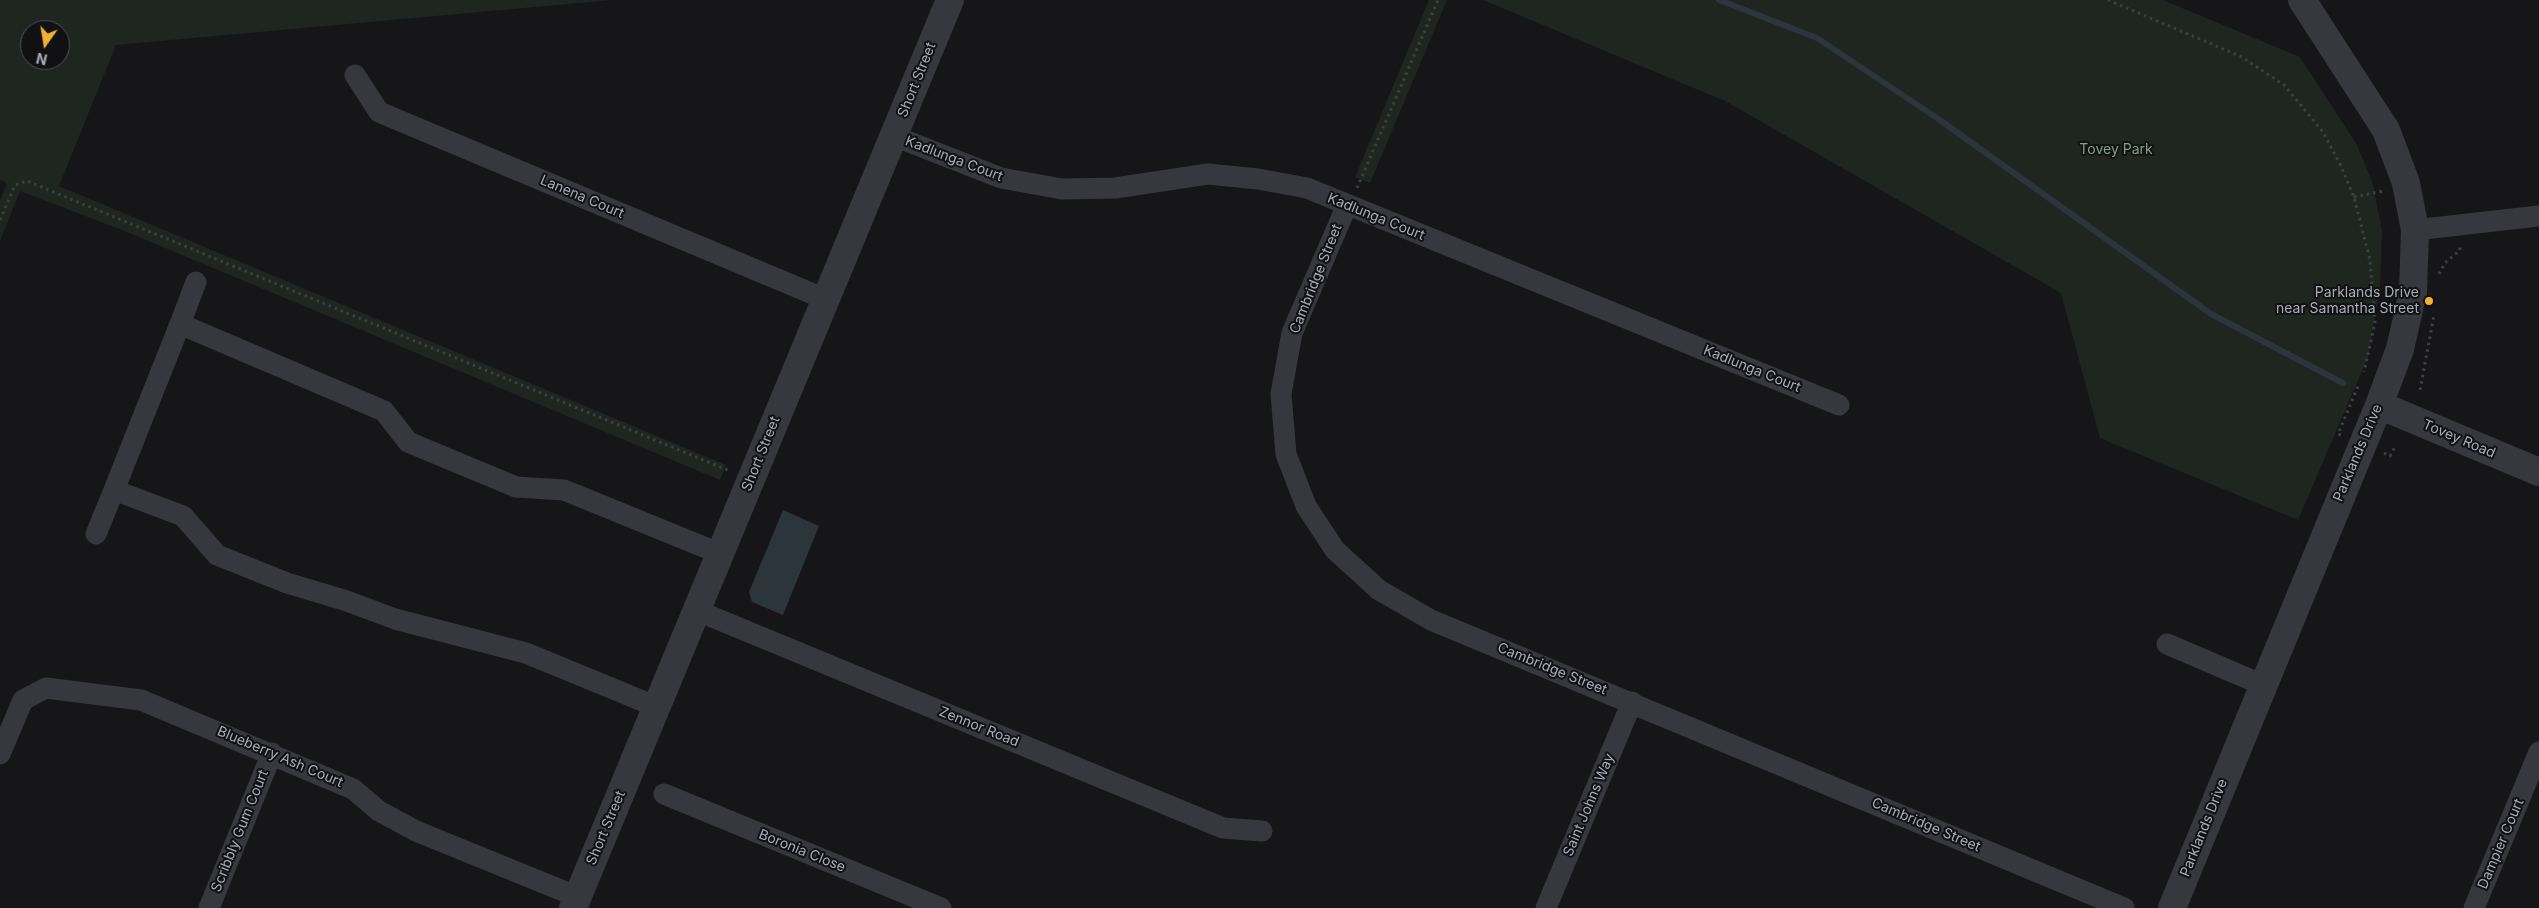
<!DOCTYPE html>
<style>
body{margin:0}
#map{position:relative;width:2539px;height:908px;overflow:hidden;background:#161618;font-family:Inter,sans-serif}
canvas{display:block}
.north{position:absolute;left:20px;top:20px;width:50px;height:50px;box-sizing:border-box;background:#111113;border:1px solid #4d4f55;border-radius:50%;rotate:193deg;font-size:14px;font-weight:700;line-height:20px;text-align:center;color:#a8adb8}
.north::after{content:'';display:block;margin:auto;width:18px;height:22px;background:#f2b134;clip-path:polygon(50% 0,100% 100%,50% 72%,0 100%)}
</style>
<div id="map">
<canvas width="2539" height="908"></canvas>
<div class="north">N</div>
</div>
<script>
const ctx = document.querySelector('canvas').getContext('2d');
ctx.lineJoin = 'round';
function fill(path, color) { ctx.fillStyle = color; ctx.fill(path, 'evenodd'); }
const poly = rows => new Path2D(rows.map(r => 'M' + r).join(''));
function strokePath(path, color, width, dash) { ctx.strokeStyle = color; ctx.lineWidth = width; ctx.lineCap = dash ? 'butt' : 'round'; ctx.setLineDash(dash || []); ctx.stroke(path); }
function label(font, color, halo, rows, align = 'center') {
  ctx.font = font + ' Inter,sans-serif'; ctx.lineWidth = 4; ctx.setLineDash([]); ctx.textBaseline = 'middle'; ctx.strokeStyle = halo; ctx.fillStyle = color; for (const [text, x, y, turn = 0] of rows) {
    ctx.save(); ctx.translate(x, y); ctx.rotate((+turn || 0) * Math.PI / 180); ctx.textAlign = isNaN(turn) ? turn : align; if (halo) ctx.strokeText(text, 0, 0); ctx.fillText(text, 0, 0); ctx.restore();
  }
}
fill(poly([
 [0,0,612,0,116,45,59,186,726,465,720,480,127,232,20,191,0,241,0,201,7,183,0,180],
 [30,30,60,30,60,60,30,60],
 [1429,0,1447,0,1370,183,1355,177],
 [1483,0,2163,0,2300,57,2357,145,2373,184,2382,232,2380,285,2368,357,2298,520,2100,438,2061,293,1725,101]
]), '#1e261f');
fill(poly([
 [783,510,819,526,783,615,752,602,749,592]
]), '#2c353c');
strokePath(poly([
 [1719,0,1817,38,1937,118,2211,314,2343,383]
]), '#2c353c', 6);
strokePath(poly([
 [2108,0,2242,57,2284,85,2323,132,2341,166,2354,197,2370,260,2375,323,2364,372],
 [1357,188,1438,0],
 [2354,197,2383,191],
 [0,220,15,185,27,181,730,471],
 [2439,274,2445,263,2460,250,2460,247],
 [2420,390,2434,315],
 [2341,435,2338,434,2359,384],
 [2384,453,2390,456,2395,447]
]), '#3d3f44', 3, [2.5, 4]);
strokePath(poly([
 [355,75,379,112,825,299],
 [894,136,1001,178,1062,189,1115,188,1208,174,1258,179,1307,188,1839,405],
 [1347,205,1292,333,1281,394,1286,454,1306,506,1335,550,1379,590,1431,620,2124,908],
 [2415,230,2539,216],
 [180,324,196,282],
 [96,534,114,490],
 [698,611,1223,828,1262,831],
 [2167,644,2263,685],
 [657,707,526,653,395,619,347,601,287,583,217,555,183,516,114,490,180,324,384,411,408,442,516,487,564,490,721,554],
 [0,754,23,700,46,688,141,700,353,789,379,811,416,831,578,897],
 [664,794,941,908],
 [209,908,272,753],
 [1546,908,1632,702],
 [2474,908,2539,752]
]), '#37383d', 21);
strokePath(poly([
 [2379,405,2539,472],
 [573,908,950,0],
 [2172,908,2379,405,2400,349,2413,292,2415,230,2406,183,2386,130,2302,0]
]), '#37383d', 28);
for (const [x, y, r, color] of [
 [2429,301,5,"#f2b134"]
]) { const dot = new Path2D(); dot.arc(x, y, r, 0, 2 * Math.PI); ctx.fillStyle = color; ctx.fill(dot); strokePath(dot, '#111113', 2); }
label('14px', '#a8adb8', '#111113', [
 ["Short Street",917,80,-68],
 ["Kadlunga Court",954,159,21],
 ["Lanena Court",582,197,23],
 ["Kadlunga Court",1376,217,22],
 ["Cambridge Street",1316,279,-68],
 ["Kadlunga Court",1752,369,22],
 ["Tovey Road",2459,439,23],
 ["Parklands Drive",2358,453,-67],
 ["Short Street",761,454,-68],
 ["Cambridge Street",1552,669,22],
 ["Zennor Road",979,727,22],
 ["Blueberry Ash Court",280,757,23],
 ["Saint Johns Way",1589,805,-67],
 ["Cambridge Street",1926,825,23],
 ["Short Street",606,828,-67],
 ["Parklands Drive",2204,828,-68],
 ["Scribbly Gum Court",240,831,-68],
 ["Dampier Court",2501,844,-67],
 ["Boronia Close",802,851,22]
]);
label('14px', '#7fa381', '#111113', [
 ["Tovey Park",2116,150]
]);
label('14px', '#a8adb8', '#111113', [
 ["Parklands Drive",2419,293],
 ["near Samantha Street",2419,309]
], 'right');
</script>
